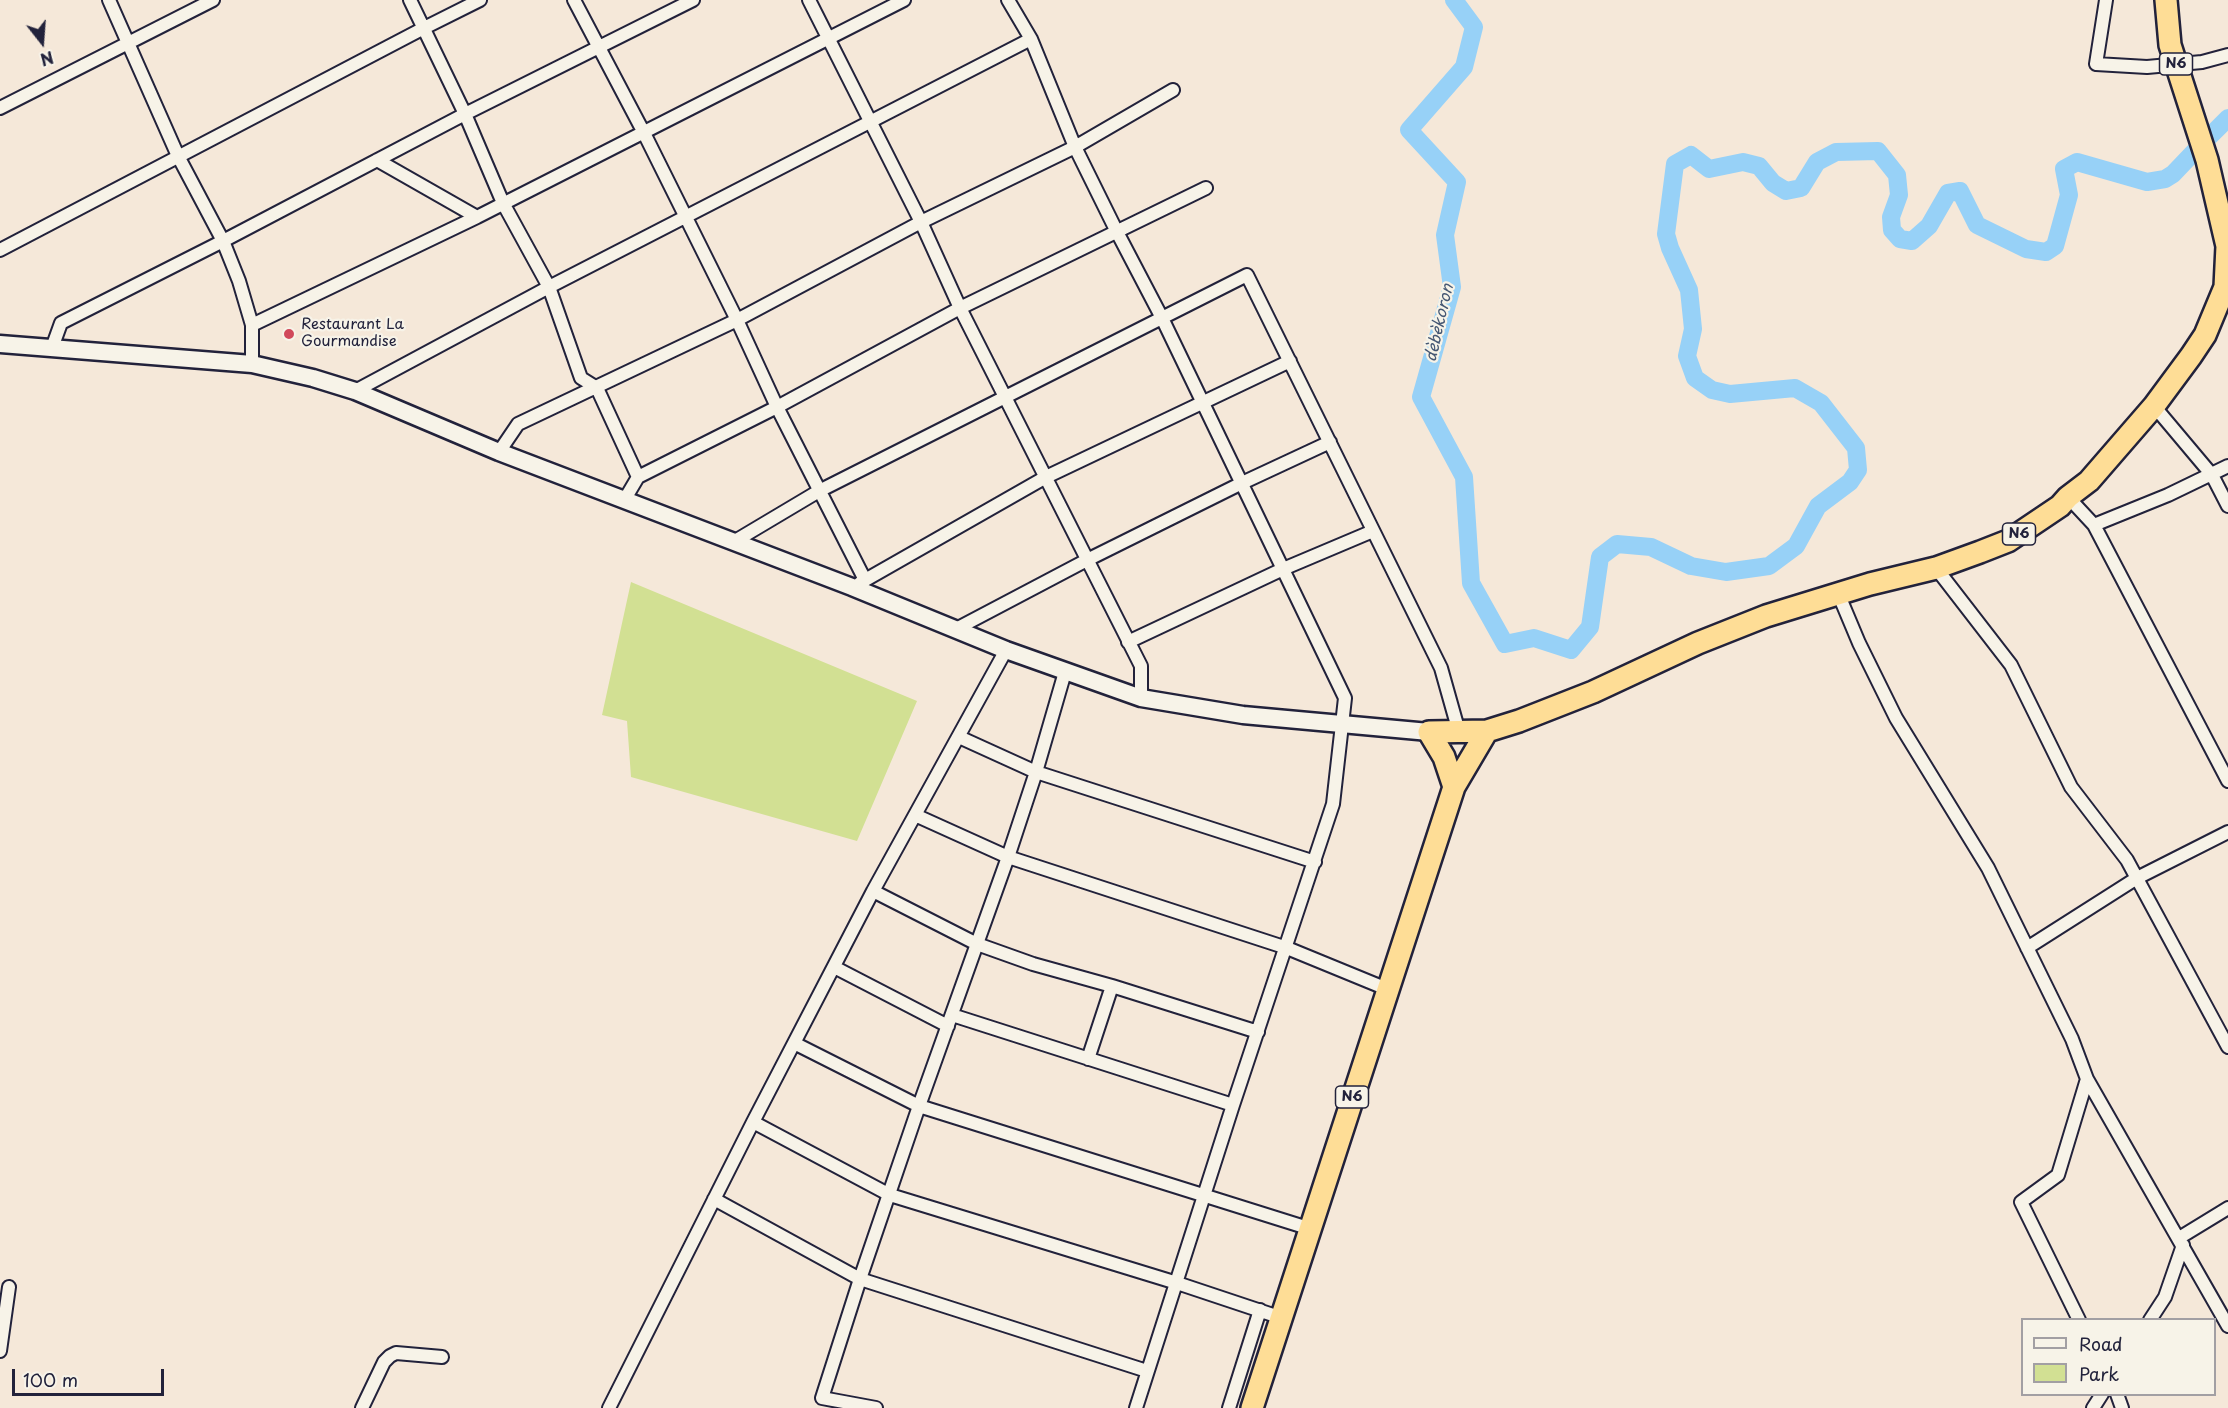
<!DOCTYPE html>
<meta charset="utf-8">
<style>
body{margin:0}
#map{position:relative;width:2228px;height:1408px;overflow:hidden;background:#f5e8d9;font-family:"Playpen Sans",sans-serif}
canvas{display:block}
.legend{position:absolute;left:2021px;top:1318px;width:195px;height:78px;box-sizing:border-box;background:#f7f3e8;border:2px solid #a29fa3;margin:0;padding:8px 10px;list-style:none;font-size:18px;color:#22223b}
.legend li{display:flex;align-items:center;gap:12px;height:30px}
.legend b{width:30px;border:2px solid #a29fa3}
.north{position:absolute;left:12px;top:12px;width:60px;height:60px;-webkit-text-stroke:4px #f7f3e8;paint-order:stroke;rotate:163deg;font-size:16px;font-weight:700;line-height:24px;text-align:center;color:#22223b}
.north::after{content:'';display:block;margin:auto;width:21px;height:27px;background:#22223b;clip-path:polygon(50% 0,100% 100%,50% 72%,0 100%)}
.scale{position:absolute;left:12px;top:1369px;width:152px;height:27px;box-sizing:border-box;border:3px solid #22223b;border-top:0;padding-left:8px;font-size:18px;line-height:21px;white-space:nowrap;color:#22223b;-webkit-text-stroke:4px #f7f3e8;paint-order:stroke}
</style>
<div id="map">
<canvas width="2228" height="1408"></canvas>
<ul class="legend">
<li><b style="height:8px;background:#f7f3e8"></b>Road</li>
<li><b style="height:16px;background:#d2e093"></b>Park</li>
</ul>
<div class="north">N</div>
<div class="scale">100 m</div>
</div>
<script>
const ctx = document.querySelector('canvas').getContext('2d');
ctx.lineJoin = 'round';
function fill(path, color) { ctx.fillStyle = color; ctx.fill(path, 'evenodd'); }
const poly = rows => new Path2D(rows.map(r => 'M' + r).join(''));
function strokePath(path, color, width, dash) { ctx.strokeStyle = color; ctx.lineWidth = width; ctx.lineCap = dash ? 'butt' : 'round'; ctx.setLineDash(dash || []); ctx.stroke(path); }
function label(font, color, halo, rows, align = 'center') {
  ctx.font = font + ' "Playpen Sans",sans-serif'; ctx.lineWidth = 4.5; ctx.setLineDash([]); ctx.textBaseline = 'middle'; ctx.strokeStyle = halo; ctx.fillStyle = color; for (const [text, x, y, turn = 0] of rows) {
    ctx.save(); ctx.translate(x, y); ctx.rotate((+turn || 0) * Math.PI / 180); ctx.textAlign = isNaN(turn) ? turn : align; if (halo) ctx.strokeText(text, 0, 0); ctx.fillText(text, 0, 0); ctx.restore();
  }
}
fill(poly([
 [631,582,917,701,857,841,631,777,627,721,602,715]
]), '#d2e093');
strokePath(poly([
 [1454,0,1474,27,1464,67,1409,130,1457,182,1445,235,1452,287,1421,397,1464,477,1471,583,1505,644,1534,638,1571,650,1590,627,1600,557,1617,544,1651,547,1691,566,1726,572,1769,566,1796,546,1818,506,1850,482,1858,470,1856,448,1821,403,1795,388,1730,394,1712,390,1695,378,1687,356,1693,329,1689,290,1670,248,1666,234,1675,164,1691,155,1709,169,1743,162,1759,166,1773,183,1786,191,1801,188,1817,162,1836,152,1878,151,1897,175,1899,195,1891,217,1892,230,1900,239,1912,241,1929,226,1948,193,1960,191,1977,225,2026,249,2046,252,2055,246,2069,195,2064,169,2077,162,2147,182,2165,179,2173,174,2194,152],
 [2209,137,2228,118]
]), '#97d1f7', 18);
const street = poly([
 [109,0,178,156,223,241,239,281,252,325,252,364],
 [410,0,465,114,503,203,549,287,581,378,597,388,638,477],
 [574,0,644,133,737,320,777,407,865,580],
 [809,0,921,222,960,308,1141,666,1141,698],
 [1008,0,1031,39,1075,147,1116,230,1162,318,1345,698,1333,804,1233,1105,1136,1408],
 [2106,0,2096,64,2147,67,2202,62,2228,55],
 [0,108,213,0],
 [377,160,477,217],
 [0,250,424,28,480,0],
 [252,325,477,217,904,0],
 [52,348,61,323,223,241,465,114,693,0],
 [355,391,549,287,1031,39],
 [2154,406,2212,475,2228,506],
 [499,452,518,424,737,320,921,222,1075,147,1173,90],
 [2068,497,2094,525,2228,781],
 [625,499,638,477,777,407,960,308,1206,188],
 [2094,525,2168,495,2228,466],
 [735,541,819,491,1247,275,1441,668,1459,732],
 [1936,568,2011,665,2071,787,2127,860,2228,1047],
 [860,583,1046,477,1290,361],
 [1838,593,1859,643,1896,718,1988,868,2072,1039,2087,1079,2228,1326],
 [956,629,1087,560,1242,483,1330,442],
 [1128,642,1283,569,1373,531],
 [959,737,1036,772,1315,862],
 [915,815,1008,857,1287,948,1387,989],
 [873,891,977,944,1033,964,1112,986,1258,1032],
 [2027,948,2137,878,2228,832],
 [834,967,948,1026],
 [952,1015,1233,1105],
 [794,1043,919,1106,1311,1229],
 [1088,1059,1112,986],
 [753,1122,890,1195,1177,1283,1282,1318],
 [714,1199,860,1279,1147,1371],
 [2179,1238,2228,1208],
 [2079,1320,2021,1202,2058,1175,2087,1079],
 [2150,1320,2165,1297,2183,1245],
 [0,1351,9,1287],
 [2117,1394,2122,1408],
 [362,1408,384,1362,390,1356,396,1353,442,1357],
 [609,1408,753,1122,873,891,1006,650],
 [876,1408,822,1398,860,1279,919,1106,1008,857,1036,772,1065,672],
 [1229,1408,1260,1310],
 [2093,1408,2102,1394]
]);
const secondary = poly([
 [0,344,252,364,313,378,355,391,499,452,852,587,1006,650,1141,698,1243,715,1429,732]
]);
const highway = poly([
 [1429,732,1487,731,1519,721,1593,692,1698,643,1766,616,1870,584,1936,568,1980,552,2008,541,2060,506,2068,497,2089,481,2154,406,2191,356,2205,335,2225,287,2227,246,2207,160,2170,45,2166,0],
 [1429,732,1444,757,1454,787],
 [1252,1408,1454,787,1487,731]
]);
strokePath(street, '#22223b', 16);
strokePath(secondary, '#22223b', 21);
strokePath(highway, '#22223b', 26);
strokePath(street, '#f7f3e8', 12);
strokePath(secondary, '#f7f3e8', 16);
strokePath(highway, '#fedd96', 21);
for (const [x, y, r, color] of [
 [289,334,6,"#d1495b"]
]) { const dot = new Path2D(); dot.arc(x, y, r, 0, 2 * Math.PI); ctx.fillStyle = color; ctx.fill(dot); strokePath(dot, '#f7f3e8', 2); }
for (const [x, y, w] of [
 [2176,64,33],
 [2019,534,33],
 [1352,1097,33]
]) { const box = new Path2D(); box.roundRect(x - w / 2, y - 11, w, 22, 4.5); ctx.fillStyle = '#f7f3e8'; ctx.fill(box); strokePath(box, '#22223b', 1.5); }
label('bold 14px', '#22223b', null, [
 ["N6",2176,64],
 ["N6",2019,534],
 ["N6",1352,1097]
]);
label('15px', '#22223b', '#f7f3e8', [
 ["Restaurant La",301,325],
 ["Gourmandise",301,342]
], 'left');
label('italic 16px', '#455773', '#f7f3e8', [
 ["dèbèkoron",1440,323,-77]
]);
</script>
